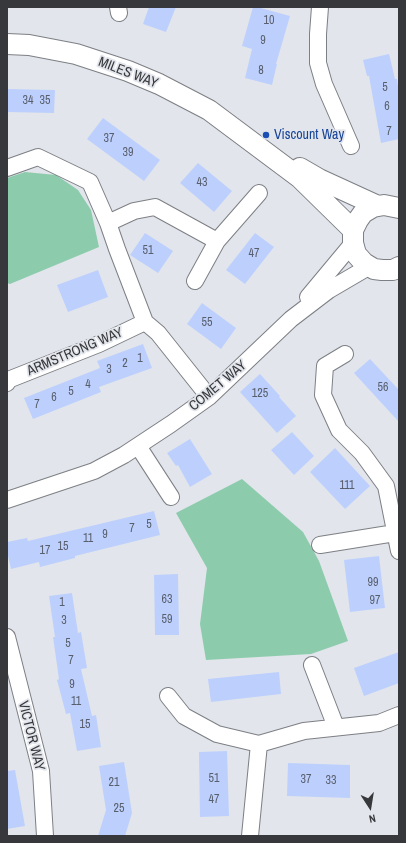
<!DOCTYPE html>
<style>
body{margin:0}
#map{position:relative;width:406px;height:843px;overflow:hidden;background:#e2e5eb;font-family:"Archivo Narrow",sans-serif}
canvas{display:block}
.frame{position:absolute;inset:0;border:8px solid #37383b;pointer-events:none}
.north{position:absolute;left:350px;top:787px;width:40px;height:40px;-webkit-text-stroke:3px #e2e5eb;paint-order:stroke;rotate:168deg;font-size:11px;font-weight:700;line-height:16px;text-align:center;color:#37383b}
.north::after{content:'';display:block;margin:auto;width:14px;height:18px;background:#37383b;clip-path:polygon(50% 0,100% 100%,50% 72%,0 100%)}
</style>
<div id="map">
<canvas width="406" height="843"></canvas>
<div class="frame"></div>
<div class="north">N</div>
</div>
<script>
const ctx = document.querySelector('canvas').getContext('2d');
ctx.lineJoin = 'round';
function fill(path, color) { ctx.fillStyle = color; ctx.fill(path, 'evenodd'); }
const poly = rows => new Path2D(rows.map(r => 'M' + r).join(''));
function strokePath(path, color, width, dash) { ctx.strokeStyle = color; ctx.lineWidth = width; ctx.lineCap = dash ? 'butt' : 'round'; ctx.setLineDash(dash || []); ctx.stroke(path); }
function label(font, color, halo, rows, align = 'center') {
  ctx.font = font + ' "Archivo Narrow",sans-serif'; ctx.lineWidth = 3.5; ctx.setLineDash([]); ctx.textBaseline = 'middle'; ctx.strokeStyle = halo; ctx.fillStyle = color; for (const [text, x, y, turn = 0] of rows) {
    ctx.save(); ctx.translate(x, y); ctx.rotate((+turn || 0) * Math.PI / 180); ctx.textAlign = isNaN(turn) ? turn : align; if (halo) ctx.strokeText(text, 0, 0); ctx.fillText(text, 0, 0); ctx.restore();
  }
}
fill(poly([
 [25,172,56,175,78,190,91,210,99,247,10,284,7,283,7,178],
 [242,479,303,532,319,561,348,641,311,654,206,660,200,624,207,568,176,513]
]), '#8cccac');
fill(poly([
 [149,7,176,7,166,32,143,24],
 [253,7,257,7,290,16,276,64,277,64,272,85,245,78,252,49,242,46],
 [389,54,395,79,397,79,399,93,399,139,381,143,369,76,367,76,363,60],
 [7,89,55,90,54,113,7,112],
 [103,118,160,160,144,181,87,139],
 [198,163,232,191,214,212,180,183],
 [145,233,173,251,158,273,130,255],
 [255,233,274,247,245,284,226,270],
 [98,270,108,297,68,312,57,285],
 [202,303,236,328,221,349,187,324],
 [143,344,152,368,99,387,101,392,33,419,24,398,100,368,97,361],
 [370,359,399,390,399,422,354,373],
 [260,374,280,396,279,397,296,416,277,433,240,392],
 [292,432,314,456,294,475,271,450],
 [190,439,212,474,190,487,178,465,176,466,167,453],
 [335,448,370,486,345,509,310,472],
 [154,511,160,535,75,556,75,558,40,567,39,562,11,569,7,552,7,542,27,538,28,541],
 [379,556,385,608,350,612,344,560],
 [178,574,179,635,155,635,154,575],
 [72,593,78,633,81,632,87,668,81,669,92,716,96,715,101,747,77,751,70,713,66,714,57,680,59,679,53,637,55,637,49,596],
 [399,652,399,683,364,696,354,668],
 [279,672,281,694,211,702,208,679],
 [227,751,229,816,200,817,199,752],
 [124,762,132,813,125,836,98,836,106,810,99,766],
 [288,763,350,765,350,798,287,796],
 [15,770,25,826,7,829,7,771]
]), '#bdd0fd');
const minor = poly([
 [118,7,119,13],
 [320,7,318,34,318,63,324,84,351,146],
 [7,168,38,157,90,182,108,223,117,249,145,322,158,333,209,397],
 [108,223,134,211,155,207,217,241,195,281],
 [217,241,259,193],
 [308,297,353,243],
 [345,354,325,366,323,395,339,430,362,453,386,486,399,551],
 [7,383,8,380,99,344,145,322],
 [138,446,171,497],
 [7,500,94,471,124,455,171,424,209,397,291,319,329,290,370,266],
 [320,545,395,533],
 [7,637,41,771,45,836],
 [312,665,336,727],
 [168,696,184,716,217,734,259,744,304,731,379,723,399,715],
 [250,836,259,744]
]);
const tertiary = poly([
 [7,44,29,45,76,54,128,71,159,84,209,110,300,178,353,230],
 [300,168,319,179,378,206],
 [399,208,384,205,373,207,363,213,358,220,353,230,353,243,356,254,364,263,374,269,382,270,393,270,399,267]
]);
strokePath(minor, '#7c7f84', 18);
strokePath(tertiary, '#7c7f84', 22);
strokePath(minor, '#fff', 16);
strokePath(tertiary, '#fff', 20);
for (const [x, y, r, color] of [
 [266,135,4,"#1a4fb4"]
]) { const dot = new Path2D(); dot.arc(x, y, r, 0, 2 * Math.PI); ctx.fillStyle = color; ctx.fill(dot); strokePath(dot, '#e2e5eb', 1.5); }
label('12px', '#585e6c', null, [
 ["10",269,21],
 ["9",263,41],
 ["8",261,71],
 ["5",385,88],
 ["34",28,101],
 ["35",45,101],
 ["6",387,107],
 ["7",389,132],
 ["37",109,139],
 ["39",128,153],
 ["43",202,183],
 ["51",148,251],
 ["47",254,254],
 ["55",207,323],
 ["1",140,359],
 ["2",125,364],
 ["3",109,370],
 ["4",88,385],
 ["56",383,388],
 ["5",71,392],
 ["125",260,394],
 ["6",54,398],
 ["7",37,405],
 ["111",347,486],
 ["5",149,525],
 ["7",132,529],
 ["9",105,535],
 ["11",88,539],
 ["15",63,547],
 ["17",45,551],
 ["99",373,583],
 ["63",167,600],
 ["97",375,601],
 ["1",62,603],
 ["59",167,620],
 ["3",64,621],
 ["5",68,644],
 ["7",71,661],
 ["9",72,685],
 ["11",76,702],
 ["15",85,725],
 ["51",214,779],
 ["37",306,780],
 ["33",331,781],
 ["21",114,783],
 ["47",214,800],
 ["25",119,809]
]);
label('14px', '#37383b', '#e2e5eb', [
 ["MILES WAY",128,73,21],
 ["ARMSTRONG WAY",75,352,-23],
 ["COMET WAY",218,386,-40],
 ["VICTOR WAY",31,736,76]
]);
label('14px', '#164399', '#e2e5eb', [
 ["Viscount Way",274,135]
], 'left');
</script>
